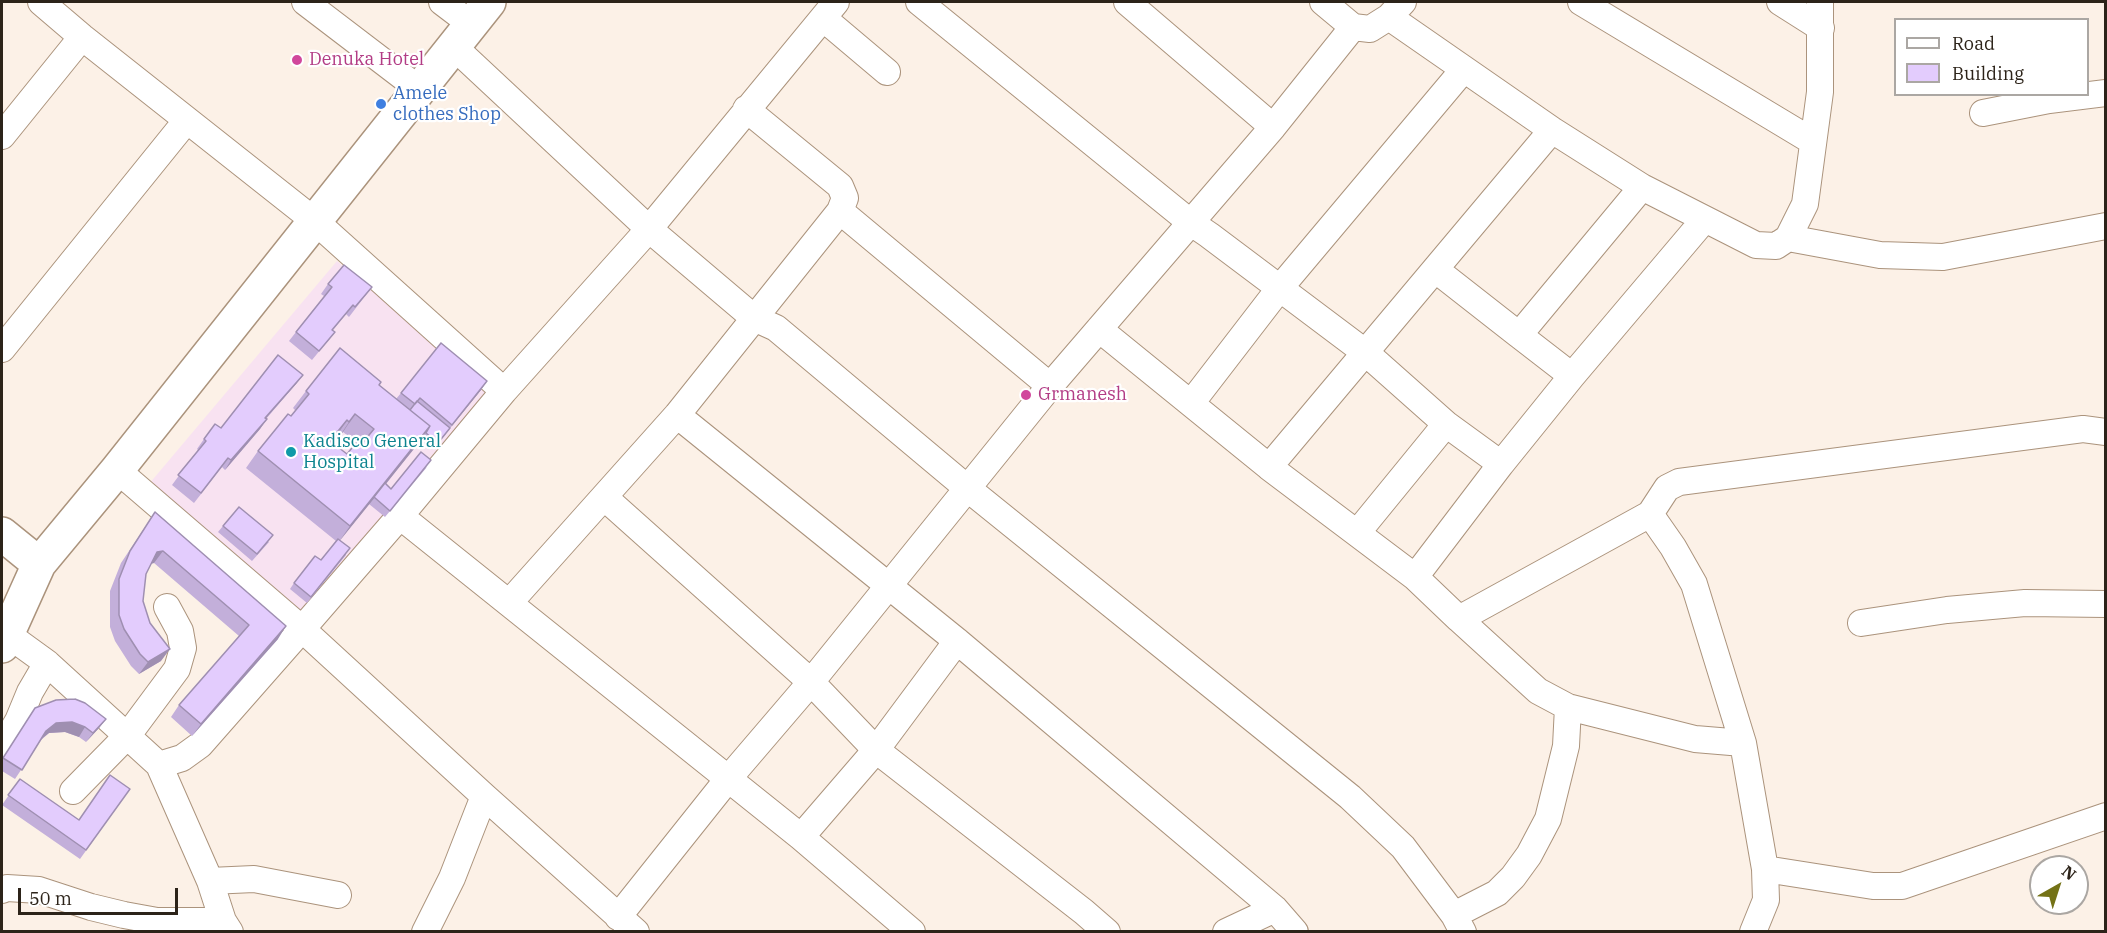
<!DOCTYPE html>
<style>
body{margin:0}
#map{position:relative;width:2107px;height:933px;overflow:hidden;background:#fcf1e7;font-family:"IBM Plex Serif",serif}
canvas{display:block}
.frame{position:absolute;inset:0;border:3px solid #2c2319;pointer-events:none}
.legend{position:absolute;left:1894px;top:18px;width:195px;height:78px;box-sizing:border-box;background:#fff;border:2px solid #aba7a3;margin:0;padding:8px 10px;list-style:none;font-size:18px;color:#2c2319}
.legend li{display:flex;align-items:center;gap:12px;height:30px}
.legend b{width:30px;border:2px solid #aba7a3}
.north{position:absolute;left:2029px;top:855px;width:60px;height:60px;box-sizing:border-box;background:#fff;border:2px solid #aba7a3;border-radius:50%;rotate:39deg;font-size:16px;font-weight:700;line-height:24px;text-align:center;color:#2c2319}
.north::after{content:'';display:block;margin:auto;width:21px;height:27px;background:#747216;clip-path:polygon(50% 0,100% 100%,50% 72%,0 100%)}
.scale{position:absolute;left:18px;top:888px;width:160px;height:27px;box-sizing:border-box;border:3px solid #2c2319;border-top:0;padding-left:8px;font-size:18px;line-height:21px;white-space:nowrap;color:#2c2319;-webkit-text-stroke:4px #fff;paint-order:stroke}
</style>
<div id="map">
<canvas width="2107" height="933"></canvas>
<div class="frame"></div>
<ul class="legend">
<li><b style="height:8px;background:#fff"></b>Road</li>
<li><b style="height:16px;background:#e3ccfd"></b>Building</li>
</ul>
<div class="north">N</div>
<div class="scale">50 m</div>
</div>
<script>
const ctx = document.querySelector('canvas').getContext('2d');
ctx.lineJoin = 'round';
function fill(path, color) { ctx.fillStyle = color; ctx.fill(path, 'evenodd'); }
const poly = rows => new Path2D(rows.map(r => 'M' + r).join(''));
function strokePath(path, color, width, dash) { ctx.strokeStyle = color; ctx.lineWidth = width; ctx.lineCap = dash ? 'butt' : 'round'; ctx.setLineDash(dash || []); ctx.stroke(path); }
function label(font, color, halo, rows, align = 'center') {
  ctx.font = font + ' "IBM Plex Serif",serif'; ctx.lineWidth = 4.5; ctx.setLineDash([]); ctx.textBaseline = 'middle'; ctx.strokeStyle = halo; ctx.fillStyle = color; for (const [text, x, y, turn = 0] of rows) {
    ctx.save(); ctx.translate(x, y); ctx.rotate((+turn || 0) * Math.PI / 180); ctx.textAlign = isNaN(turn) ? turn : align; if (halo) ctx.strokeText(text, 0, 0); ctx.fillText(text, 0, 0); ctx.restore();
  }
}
fill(poly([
 [337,261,494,393,306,616,149,484]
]), '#f8e2f1');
const minor = poly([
 [41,2,82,37,316,222,504,391],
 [305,2,419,89],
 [442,2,471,24],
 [919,2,1190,222,1209,235,1366,353,1446,424,1357,533],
 [1127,2,1273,127],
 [1581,2,1812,141],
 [1780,2,1821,28],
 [1389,17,1552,130,1642,187,1756,245,1776,246,1788,238,1805,204,1820,92,1820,2],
 [823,18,887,72],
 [1353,27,1370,29,1389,17,1403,2],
 [453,46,649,229,754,318,776,328,967,488,1350,797,1403,847,1454,915,1463,932],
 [1983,113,2049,100,2106,93],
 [2,136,82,37],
 [840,211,1050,386],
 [1788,238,1880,255,1943,257,2106,226],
 [1436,270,1519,335,1642,187],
 [1099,329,1269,467,1415,577,1459,619,1650,514,1673,547,1694,584,1743,743,1765,869,1766,900,1753,932],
 [2,349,187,120],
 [1572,376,1704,220],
 [1192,402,1279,289,1464,69],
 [677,415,957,641,1275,909,1295,932],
 [1446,424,1501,464],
 [1269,467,1552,130],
 [117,470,302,629,400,516,504,391,649,229,836,2],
 [604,497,811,682,876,750,1084,912,1107,932],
 [1650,514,1667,488,1679,482,2083,429,2106,432],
 [400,516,801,837,912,932],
 [1415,577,1501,464,1572,376,1519,335],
 [509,603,677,415,840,211,845,198,840,186,746,109],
 [1459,619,1538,691,1568,707,1695,739,1743,743],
 [1861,623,1947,610,2025,603,2106,604],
 [7,634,47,663,159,765,210,881,223,921,230,932],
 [2,748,18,721,30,692,47,663],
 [159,765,182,758,200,745,302,629,484,796,636,932],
 [73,791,128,735,177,669,183,648,180,631,167,607],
 [801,837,876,750,957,641],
 [1765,869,1873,886,1902,886,2106,816],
 [210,881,254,879,338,895],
 [2,890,7,888,39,890,91,907,124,915,157,921,223,921],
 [1454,915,1497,893,1513,877,1529,855,1548,819,1566,746,1568,707],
 [618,917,728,779,811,682,1050,386,1273,127,1353,27,1323,2],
 [425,932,452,878,484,796],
 [1226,932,1275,909]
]);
const major = poly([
 [2,534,39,564],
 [2,646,39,564,117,470,489,2]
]);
strokePath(minor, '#ab937c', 28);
strokePath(major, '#ab937c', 36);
strokePath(minor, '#fff', 26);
strokePath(major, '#fff', 33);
fill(poly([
 [328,284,372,287,349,317,346,314,333,330,335,332,312,360,289,341,324,296,321,294],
 [303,375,296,384,266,419,267,419,260,429,225,470,222,467,194,503,172,485,198,450,197,449,204,439],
 [379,385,396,399,401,393,481,390,433,449,421,439,386,484,391,489,427,467,385,517,369,504,340,540,346,555,307,603,290,589,294,583,321,560,336,541,246,468,258,451,296,411,293,408,306,391],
 [343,432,360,445,347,454,332,442,335,438,337,440],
 [155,512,278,639,192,736,171,717,179,705,239,636,154,563,151,564,146,574,143,601,161,661,139,674,131,666,115,641,110,627,110,591,121,563],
 [223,526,269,542,252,561,218,532],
 [35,708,106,719,99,728,86,742,79,737,65,732,49,733,41,740,15,779,2,771,2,760],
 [20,779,79,820,130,789,80,859,2,805]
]), '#c3afda');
fill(poly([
 [303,375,296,384,258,427,265,418],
 [487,381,481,390,433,449,438,443],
 [355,414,343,432,337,440,349,422],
 [267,419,260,429,225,470,231,460],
 [347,420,335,438,318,458,330,441],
 [430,426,418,444,338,543,350,526],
 [163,551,154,563,149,564,157,552],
 [286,626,278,639,192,736,201,724],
 [170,649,161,661,139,674,148,662],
 [106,719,99,728,86,742,93,733],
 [72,722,85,727,79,737,65,732,49,733,39,741,46,731,56,723]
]), '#9f8fb1');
const building = poly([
 [344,265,372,287,355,307,353,305,332,330,335,332,319,351,296,332,332,287,328,284,344,265],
 [441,343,487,381,452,425,420,398,415,404,401,393,441,343],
 [340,348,381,382,379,385,430,426,350,526,258,451,288,414,291,416,309,394,306,391,340,348],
 [355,414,374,429,360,446,356,443,347,454,330,441,347,420,349,422,355,414],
 [278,355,303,375,265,418,267,419,231,460,228,458,201,493,178,475,206,441,204,439,215,424,221,428,278,355],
 [417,401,450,428,438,443,426,433,430,426,410,410,417,401],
 [421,452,431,460,390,511,374,497,385,483,391,489,421,452],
 [239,507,273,535,257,554,223,526,239,507],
 [155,512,286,626,201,724,179,705,249,625,163,551,157,552,146,574,143,601,150,623,170,649,148,662,140,654,124,629,119,615,119,579,130,551,155,512],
 [338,539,350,548,311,597,294,583,315,556,321,560,338,539],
 [75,699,85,703,106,719,93,733,85,727,72,722,56,723,46,731,22,770,3,758,35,708,56,700,75,699],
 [110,775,130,789,86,850,8,795,20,779,79,820,110,775]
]);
fill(building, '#e3ccfd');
strokePath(building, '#9f8fb1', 1.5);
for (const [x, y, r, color] of [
 [297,60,6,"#d1479c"],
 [381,104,6,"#3f7fe0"],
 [1026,395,6,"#d1479c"],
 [291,452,6,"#0f9aa8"]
]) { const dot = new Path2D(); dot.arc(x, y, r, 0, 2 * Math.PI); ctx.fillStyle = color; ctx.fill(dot); strokePath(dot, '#fff', 2); }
label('18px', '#b23c85', '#fff', [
 ["Denuka Hotel",309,60],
 ["Grmanesh",1038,395]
], 'left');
label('18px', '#366cbe', '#fff', [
 ["Amele",393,94],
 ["clothes Shop",393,115]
], 'left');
label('18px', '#0d838f', '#fff', [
 ["Kadisco General",303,442],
 ["Hospital",303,463]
], 'left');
</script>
